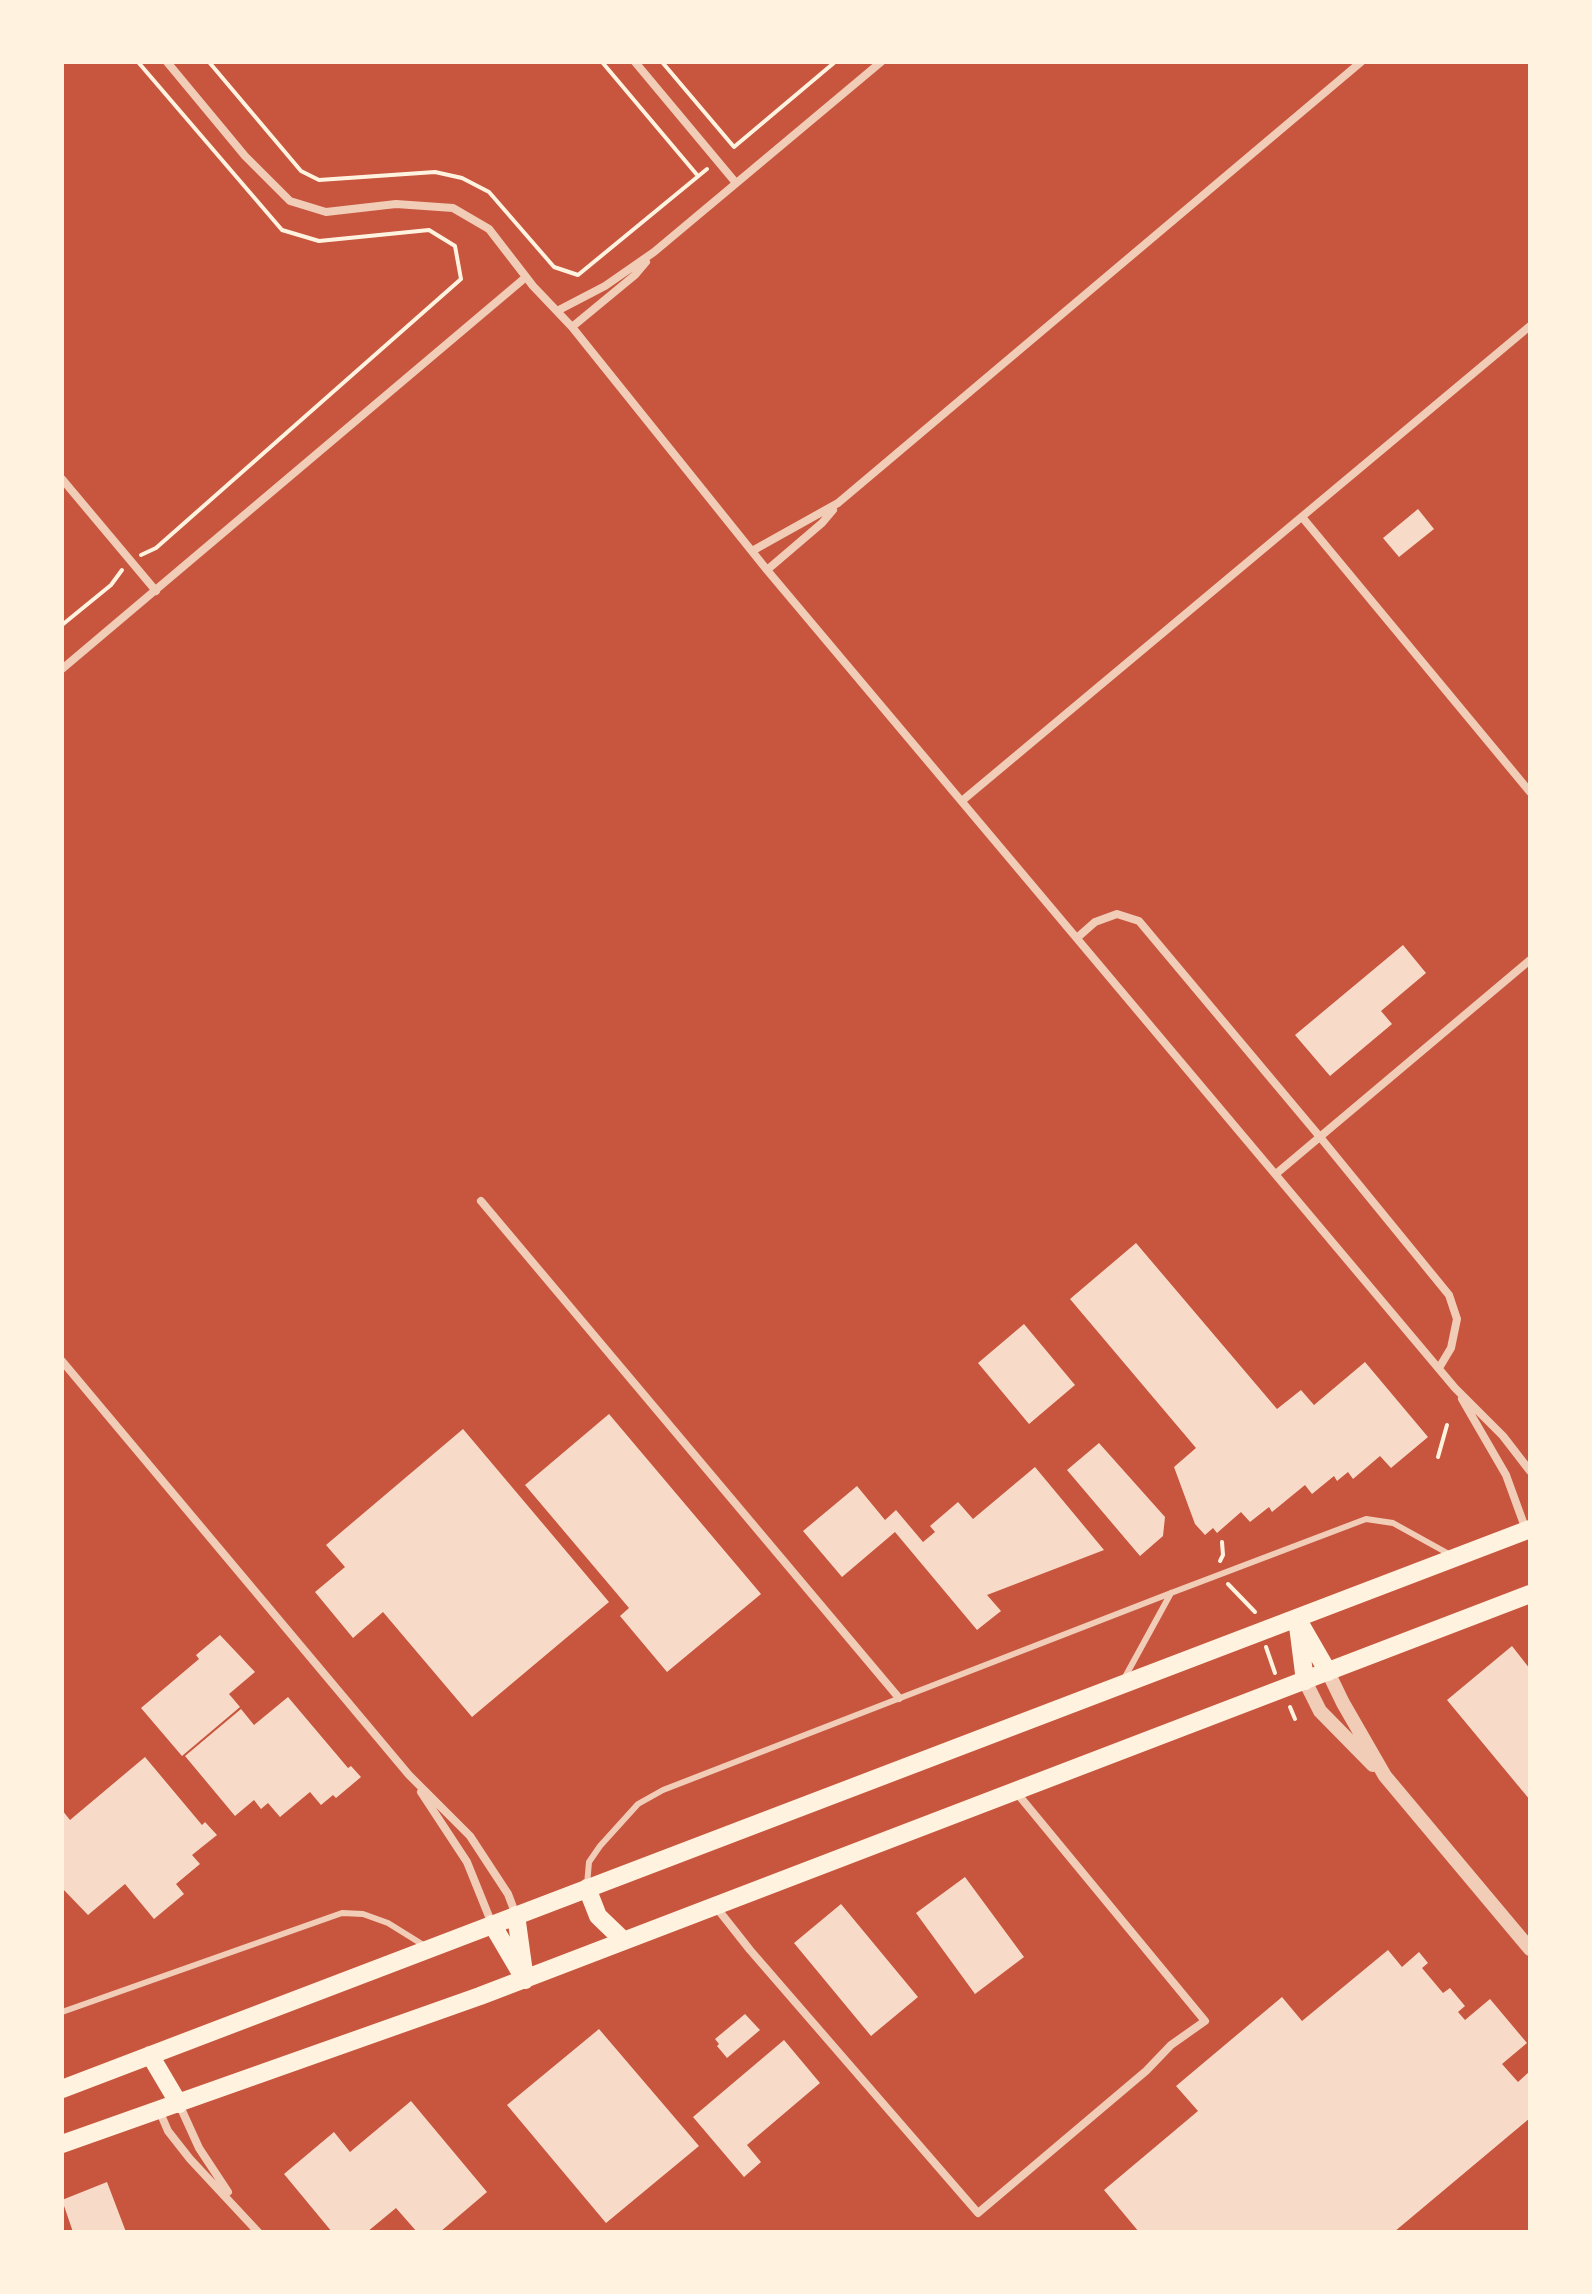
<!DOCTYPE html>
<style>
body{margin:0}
#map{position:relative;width:1592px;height:2294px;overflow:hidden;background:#c8553d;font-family:"Alegreya Sans",sans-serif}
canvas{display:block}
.frame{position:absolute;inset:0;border:64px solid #fff3e0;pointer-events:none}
</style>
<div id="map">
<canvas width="1592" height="2294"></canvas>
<div class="frame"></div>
</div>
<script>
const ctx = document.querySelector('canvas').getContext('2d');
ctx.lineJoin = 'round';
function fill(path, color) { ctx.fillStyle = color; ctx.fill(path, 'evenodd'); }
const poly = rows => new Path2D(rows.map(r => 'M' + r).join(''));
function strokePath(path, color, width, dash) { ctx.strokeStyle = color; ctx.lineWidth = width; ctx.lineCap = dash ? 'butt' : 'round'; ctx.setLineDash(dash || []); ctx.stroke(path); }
fill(poly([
 [1418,509,1434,529,1399,557,1383,538],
 [1403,945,1426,973,1381,1011,1392,1024,1330,1076,1295,1035],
 [1136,1243,1277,1409,1301,1390,1314,1405,1365,1362,1428,1437,1391,1468,1380,1456,1353,1479,1348,1472,1337,1481,1334,1476,1312,1494,1305,1485,1272,1512,1269,1507,1250,1522,1241,1512,1217,1533,1213,1528,1205,1535,1195,1524,1174,1467,1196,1448,1070,1299],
 [1024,1324,1075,1385,1029,1424,978,1363],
 [609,1414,761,1594,667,1672,620,1616,629,1608,525,1485],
 [463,1429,609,1602,472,1717,383,1612,353,1638,315,1592,345,1567,326,1545],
 [1099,1443,1165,1517,1163,1536,1140,1556,1067,1470],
 [1035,1467,1104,1550,987,1595,1001,1611,977,1630,895,1532,842,1577,803,1531,857,1486,885,1520,896,1510,923,1542,935,1532,930,1526,958,1502,973,1519],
 [220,1635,255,1672,229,1694,240,1707,182,1756,141,1708,199,1659,196,1655],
 [1512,1646,1530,1669,1530,1800,1447,1700],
 [288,1697,348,1768,351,1766,361,1777,336,1798,333,1795,321,1805,310,1792,280,1817,268,1803,261,1809,254,1800,235,1816,185,1756,241,1709,254,1725],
 [145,1757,202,1825,205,1822,217,1835,192,1855,200,1864,176,1884,184,1894,154,1919,125,1884,88,1915,62,1888,62,1810,70,1820],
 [965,1877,1024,1957,975,1994,916,1913],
 [841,1904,918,1997,871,2036,794,1943],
 [1388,1950,1402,1967,1419,1952,1428,1963,1422,1968,1443,1993,1450,1988,1465,2006,1458,2012,1465,2020,1490,1999,1527,2043,1502,2064,1518,2082,1530,2071,1530,2118,1394,2232,1139,2232,1104,2190,1198,2111,1176,2086,1282,1997,1302,2021],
 [745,2014,760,2030,727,2058,717,2046,719,2044,715,2039],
 [599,2029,699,2146,606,2223,507,2105],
 [784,2040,820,2083,747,2145,761,2162,744,2177,693,2117],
 [411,2101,487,2192,440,2232,417,2232,396,2208,367,2232,332,2232,284,2174,334,2132,350,2152],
 [107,2182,126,2232,73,2232,62,2200]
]), '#f7dbc8');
strokePath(poly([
 [138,62,282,230,319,241,429,230,455,246,461,279,156,548,141,555],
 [209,62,301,171,319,180,435,172,462,178,489,192,554,267,578,275,707,169],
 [602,62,698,176],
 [662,62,734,147,835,62],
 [62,625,111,585,122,570],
 [1438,1457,1447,1425],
 [1220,1561,1223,1555,1222,1542],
 [1228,1584,1255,1612],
 [1266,1647,1275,1673],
 [1290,1707,1295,1719]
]), '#fff3e0', 4);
strokePath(poly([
 [1125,1677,1171,1593],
 [587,1885,589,1862,600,1846,638,1804,663,1790,1171,1593,1366,1519,1393,1523,1449,1554],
 [62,2012,342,1913,363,1914,388,1923,425,1946]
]), '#f1ccb7', 6);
strokePath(poly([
 [167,62,245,156,290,201,326,212,396,204,453,208,489,229,533,286,572,327,767,570,1455,1388,1503,1436,1530,1471],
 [635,62,736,183],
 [557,311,605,286,654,252,881,62],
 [572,327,635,275,646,262],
 [62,479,156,591],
 [1302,517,1530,792],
 [752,551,838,503,1361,62],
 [767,570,822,523,833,510],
 [62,669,526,277],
 [963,800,1530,326],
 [1078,937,1095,922,1117,914,1139,921,1320,1137,1449,1295,1457,1319,1451,1348,1439,1368],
 [1277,1173,1530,960],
 [481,1201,899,1698],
 [62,1361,409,1775,470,1836,508,1894,516,1915],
 [1462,1399,1506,1475,1526,1530],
 [421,1792,467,1862,492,1924],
 [716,1907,750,1950,978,2213,1146,2071,1171,2045,1205,2021,1016,1792],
 [179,2104,199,2148,228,2192],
 [159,2110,168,2131,190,2159,258,2232]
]), '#f1ccb7', 8);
strokePath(poly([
 [1328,1672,1343,1703,1385,1776,1530,1949],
 [1305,1681,1320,1711,1373,1765]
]), '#f1ccb7', 14);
strokePath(poly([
 [1297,1618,1305,1681],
 [1302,1627,1328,1672],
 [587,1888,598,1916,624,1941],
 [516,1915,525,1980],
 [492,1924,519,1970],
 [150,2055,179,2104],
 [62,2089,1530,1529],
 [62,2144,480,1996,1530,1594]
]), '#fff3e0', 18);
</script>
